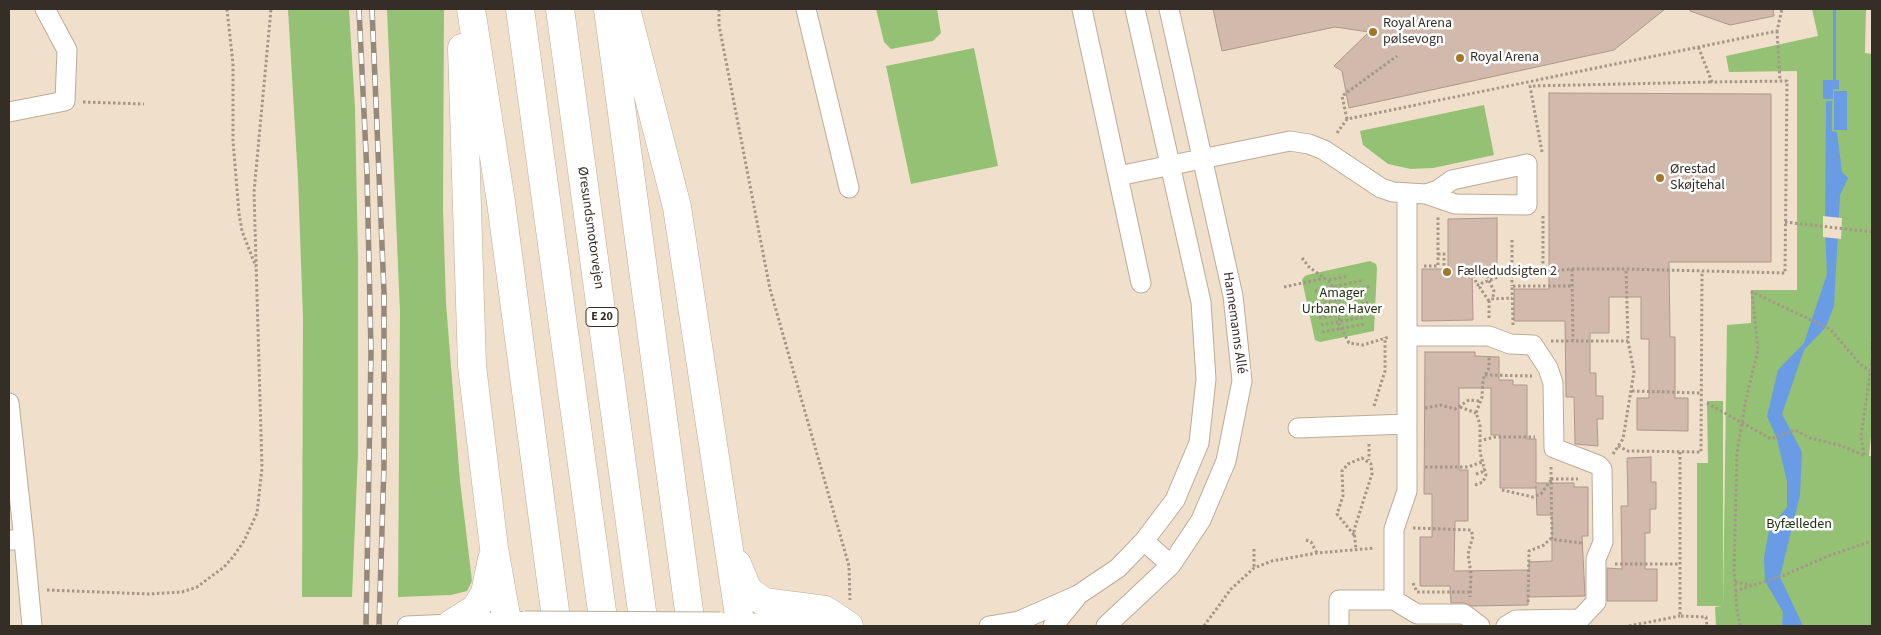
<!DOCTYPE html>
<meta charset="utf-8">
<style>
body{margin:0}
#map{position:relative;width:1881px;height:635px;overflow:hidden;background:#f0dfca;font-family:"Source Sans 3",sans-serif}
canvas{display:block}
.frame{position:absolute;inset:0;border:10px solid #352e26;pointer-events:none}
</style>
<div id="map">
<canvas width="1881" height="635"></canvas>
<div class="frame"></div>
</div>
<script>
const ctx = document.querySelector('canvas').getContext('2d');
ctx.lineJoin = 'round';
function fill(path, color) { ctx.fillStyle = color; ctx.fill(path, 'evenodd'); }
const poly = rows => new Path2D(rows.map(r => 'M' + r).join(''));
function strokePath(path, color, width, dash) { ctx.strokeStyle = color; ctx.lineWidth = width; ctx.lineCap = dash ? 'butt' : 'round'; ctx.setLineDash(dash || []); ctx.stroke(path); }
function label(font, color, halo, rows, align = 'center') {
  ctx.font = font + ' "Source Sans 3",sans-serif'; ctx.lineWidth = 5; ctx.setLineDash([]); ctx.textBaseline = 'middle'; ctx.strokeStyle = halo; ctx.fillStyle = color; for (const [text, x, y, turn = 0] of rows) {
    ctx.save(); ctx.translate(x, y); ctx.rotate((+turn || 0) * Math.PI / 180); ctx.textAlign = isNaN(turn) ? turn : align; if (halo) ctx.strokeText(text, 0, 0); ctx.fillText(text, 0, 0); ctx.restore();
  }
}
fill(poly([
 [288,9,349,9,355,108,358,260,358,453,352,597,302,597,303,318,298,179],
 [387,9,444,9,443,209,446,303,460,481,472,581,467,591,451,595,398,597,400,312],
 [876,9,937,9,941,33,933,41,891,49,884,42],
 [1812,9,1866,9,1865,53,1872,54,1872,426,1869,456,1872,456,1872,626,1716,626,1715,607,1722,606,1697,606,1697,463,1708,463,1707,401,1723,401,1723,606,1727,325,1751,323,1751,290,1797,290,1797,71,1729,72,1726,56,1818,36],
 [974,48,998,166,911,184,886,66],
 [1484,105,1494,155,1433,168,1411,169,1388,164,1363,145,1360,131],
 [1370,261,1376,264,1377,268,1374,331,1320,342,1315,340,1302,280,1304,277,1307,275]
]), '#95c174');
fill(poly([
 [1833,9,1836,9,1836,80,1839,80,1839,89,1833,89,1833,99,1823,99,1823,80,1833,80],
 [1834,91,1847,91,1847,130,1834,130],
 [1826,101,1832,101,1832,131,1837,132,1842,172,1848,178,1840,195,1834,306,1826,327,1804,350,1782,414,1802,452,1800,495,1780,577,1803,626,1782,626,1783,612,1765,581,1764,558,1769,530,1787,507,1787,482,1777,439,1767,416,1778,370,1804,343,1827,274,1825,230]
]), '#6a9be5');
fill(poly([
 [1823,216,1842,218,1841,239,1823,237]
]), '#f0dfca');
const building = poly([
 [1213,9,1665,9,1614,50,1349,108,1342,71,1334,66,1369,32,1335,27,1222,51,1213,9],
 [1690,9,1773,9,1774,16,1730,25,1690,11,1690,9],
 [1549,93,1771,94,1771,262,1669,262,1670,337,1675,337,1675,398,1688,398,1688,431,1637,430,1637,398,1649,398,1649,339,1641,339,1641,297,1609,297,1609,333,1590,333,1590,373,1596,373,1596,396,1603,396,1603,419,1597,419,1598,446,1575,444,1574,397,1566,397,1565,321,1514,321,1514,289,1549,289,1549,93],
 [1497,218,1497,269,1472,269,1473,320,1422,321,1422,269,1448,269,1448,219,1497,218],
 [1425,352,1475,352,1475,356,1499,357,1499,380,1513,380,1513,385,1527,385,1527,439,1536,439,1536,483,1574,483,1574,487,1588,487,1588,536,1582,536,1585,596,1528,597,1528,605,1472,606,1464,603,1451,603,1450,586,1420,586,1420,537,1432,537,1432,494,1424,494,1425,352],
 [1459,388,1491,388,1491,435,1500,435,1500,488,1536,488,1536,486,1537,515,1552,515,1552,561,1529,562,1529,570,1454,571,1455,521,1468,521,1468,470,1459,470,1459,388],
 [1651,457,1651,482,1656,482,1656,509,1650,509,1650,533,1645,533,1645,569,1657,569,1657,601,1607,601,1607,568,1622,569,1621,506,1628,506,1627,458,1651,457]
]);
fill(building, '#d1b9ac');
strokePath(building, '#ae968a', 1);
const minor = poly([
 [806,9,849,188],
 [1082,9,1141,283],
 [9,112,65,101,67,50,45,9],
 [1527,164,1527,205,1455,204,1426,194,1438,190,1452,180,1527,164],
 [1118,176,1290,141,1309,144,1324,150,1381,188,1393,192,1426,194],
 [1407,336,1489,336,1510,344,1533,345,1548,368,1553,383,1554,448,1598,465,1602,469,1603,542,1596,559,1596,602,1580,619,1516,620,1506,626],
 [9,403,24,540,9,540],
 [1298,428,1407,424],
 [24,540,32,626],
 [1144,541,1171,565],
 [1394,600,1394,529,1407,491,1407,193],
 [1394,600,1417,614,1464,614,1480,626],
 [728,622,826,626],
 [407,626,519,621],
 [989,626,1019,621,1078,595,1118,568,1144,541,1175,500,1199,443,1206,379,1201,302,1135,9],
 [1053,626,1076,598],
 [1106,626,1171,565,1201,520,1226,461,1242,381,1233,296,1169,9],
 [1339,626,1339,600,1394,600]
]);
const highway = poly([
 [471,9,501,202,557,626],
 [520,9,604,626],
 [560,9,644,626],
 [608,9,691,626],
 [626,9,677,207,740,622],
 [462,48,472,366,494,548,507,621],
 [737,564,748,590,764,602,825,610,849,626],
 [451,624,476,608,485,593,492,559]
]);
strokePath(minor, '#bcac98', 21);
strokePath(highway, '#bcac98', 29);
strokePath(poly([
 [227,9,233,64,233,141,239,213,242,231,256,267],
 [719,9,719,25,770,289,849,566,850,600],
 [1777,31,1780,81],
 [83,102,144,104],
 [1347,119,1342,96,1397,56],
 [1337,133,1347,119,1777,31,1782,9],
 [1542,152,1530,86,1712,82],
 [1543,216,1543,272,1572,269,1626,269,1785,273,1787,81,1712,82,1698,46],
 [1785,222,1872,232],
 [1512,240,1512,286],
 [1438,254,1444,254,1444,269],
 [1302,258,1309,267,1331,283,1340,312,1339,324,1349,343,1363,345,1389,337],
 [1424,266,1438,266,1438,216],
 [1572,269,1573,340],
 [1472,275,1487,276,1494,291,1493,297],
 [1475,275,1476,284,1480,286],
 [1329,280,1348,276],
 [1284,287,1326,278],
 [1315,291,1364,280],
 [1318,297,1372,286],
 [1489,301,1480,288,1482,283,1512,272,1543,272],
 [1319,304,1368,294],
 [1317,312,1368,302],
 [1319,318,1369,309],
 [1489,318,1489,302,1491,299,1512,298],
 [1321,325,1364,317],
 [1513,325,1512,286,1572,286],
 [1322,332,1365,324],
 [1551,341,1628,341],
 [1872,342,1872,353],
 [1485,375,1532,376],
 [1632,391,1701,393],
 [1707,403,1771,439,1795,430,1810,438,1842,446,1865,456],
 [1374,406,1385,371,1385,337],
 [1460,407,1476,413],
 [1425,408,1441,405,1455,409,1469,400,1480,401],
 [1479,441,1495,437,1535,437],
 [1369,444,1369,460],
 [1618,446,1628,451,1701,452,1702,271],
 [1680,452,1680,616,1706,617,1707,626],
 [1613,454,1623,439,1634,372,1628,341,1626,269],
 [1864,455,1861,436,1872,360],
 [1425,467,1468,467,1482,462],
 [1551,467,1552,539],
 [1476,474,1482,472,1484,468],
 [1551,479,1578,479],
 [1475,485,1483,482,1486,475,1480,452,1480,424,1476,413,1482,397,1483,379,1489,368,1489,356],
 [1502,490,1533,497,1541,494,1551,480],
 [1413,528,1471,530,1473,536,1468,554,1471,574,1470,597],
 [1354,535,1337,514,1343,496,1342,471,1348,464,1362,458,1371,464,1372,474,1354,530,1356,550],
 [1306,540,1311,542,1317,553],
 [1254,549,1254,568],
 [1615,564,1680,564],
 [1735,582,1751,585],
 [1413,583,1417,592,1469,592],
 [47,590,149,594,182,592,197,587,224,567,233,557,244,541,257,513,262,468,254,192,271,9],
 [1735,591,1785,575,1828,556,1872,541],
 [1528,602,1529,551,1544,545,1550,539,1582,543],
 [1204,626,1231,589,1254,568,1272,561,1317,553,1375,548],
 [1629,626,1680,616],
 [1740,626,1737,610,1734,571,1737,453,1746,399,1758,350,1752,292,1830,329,1860,364,1870,371]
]), '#a49788', 3, [2.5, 2.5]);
strokePath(minor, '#fff', 19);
strokePath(highway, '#fff', 28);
const rail = poly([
 [359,9,367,174,371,352,366,626],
 [372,9,384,292,384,465,379,626]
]);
strokePath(rail, '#95897b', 5.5);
strokePath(rail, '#fff', 4, [11]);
const minorBridge = poly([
 [525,621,720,622]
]);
strokePath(minorBridge, '#bcac98', 21, []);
strokePath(minorBridge, '#fff', 19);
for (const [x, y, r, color] of [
 [1373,32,5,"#a37728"],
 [1460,58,5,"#a37728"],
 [1660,178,5,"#a37728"],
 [1447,272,5,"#a37728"]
]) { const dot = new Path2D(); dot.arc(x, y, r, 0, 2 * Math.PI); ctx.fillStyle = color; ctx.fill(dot); strokePath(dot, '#fff', 2); }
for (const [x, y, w] of [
 [602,317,32]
]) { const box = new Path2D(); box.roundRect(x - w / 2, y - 9.5, w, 19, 4); ctx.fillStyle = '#fff'; ctx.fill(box); strokePath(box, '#352e26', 1); }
label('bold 12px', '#352e26', null, [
 ["E 20",602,317]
]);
label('14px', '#352e26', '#fff', [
 ["Royal Arena",1383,24],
 ["pølsevogn",1383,40],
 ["Royal Arena",1470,58],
 ["Ørestad",1670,170],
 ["Skøjtehal",1670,186],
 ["Fælledudsigten 2",1457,272]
], 'left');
label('14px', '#352e26', '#fff', [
 ["Øresundsmotorvejen",590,228,82],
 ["Hannemanns Allé",1234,323,82]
]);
label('14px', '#203210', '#fff', [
 ["Amager",1342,294],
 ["Urbane Haver",1342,310],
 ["Byfælleden",1799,525]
]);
</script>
